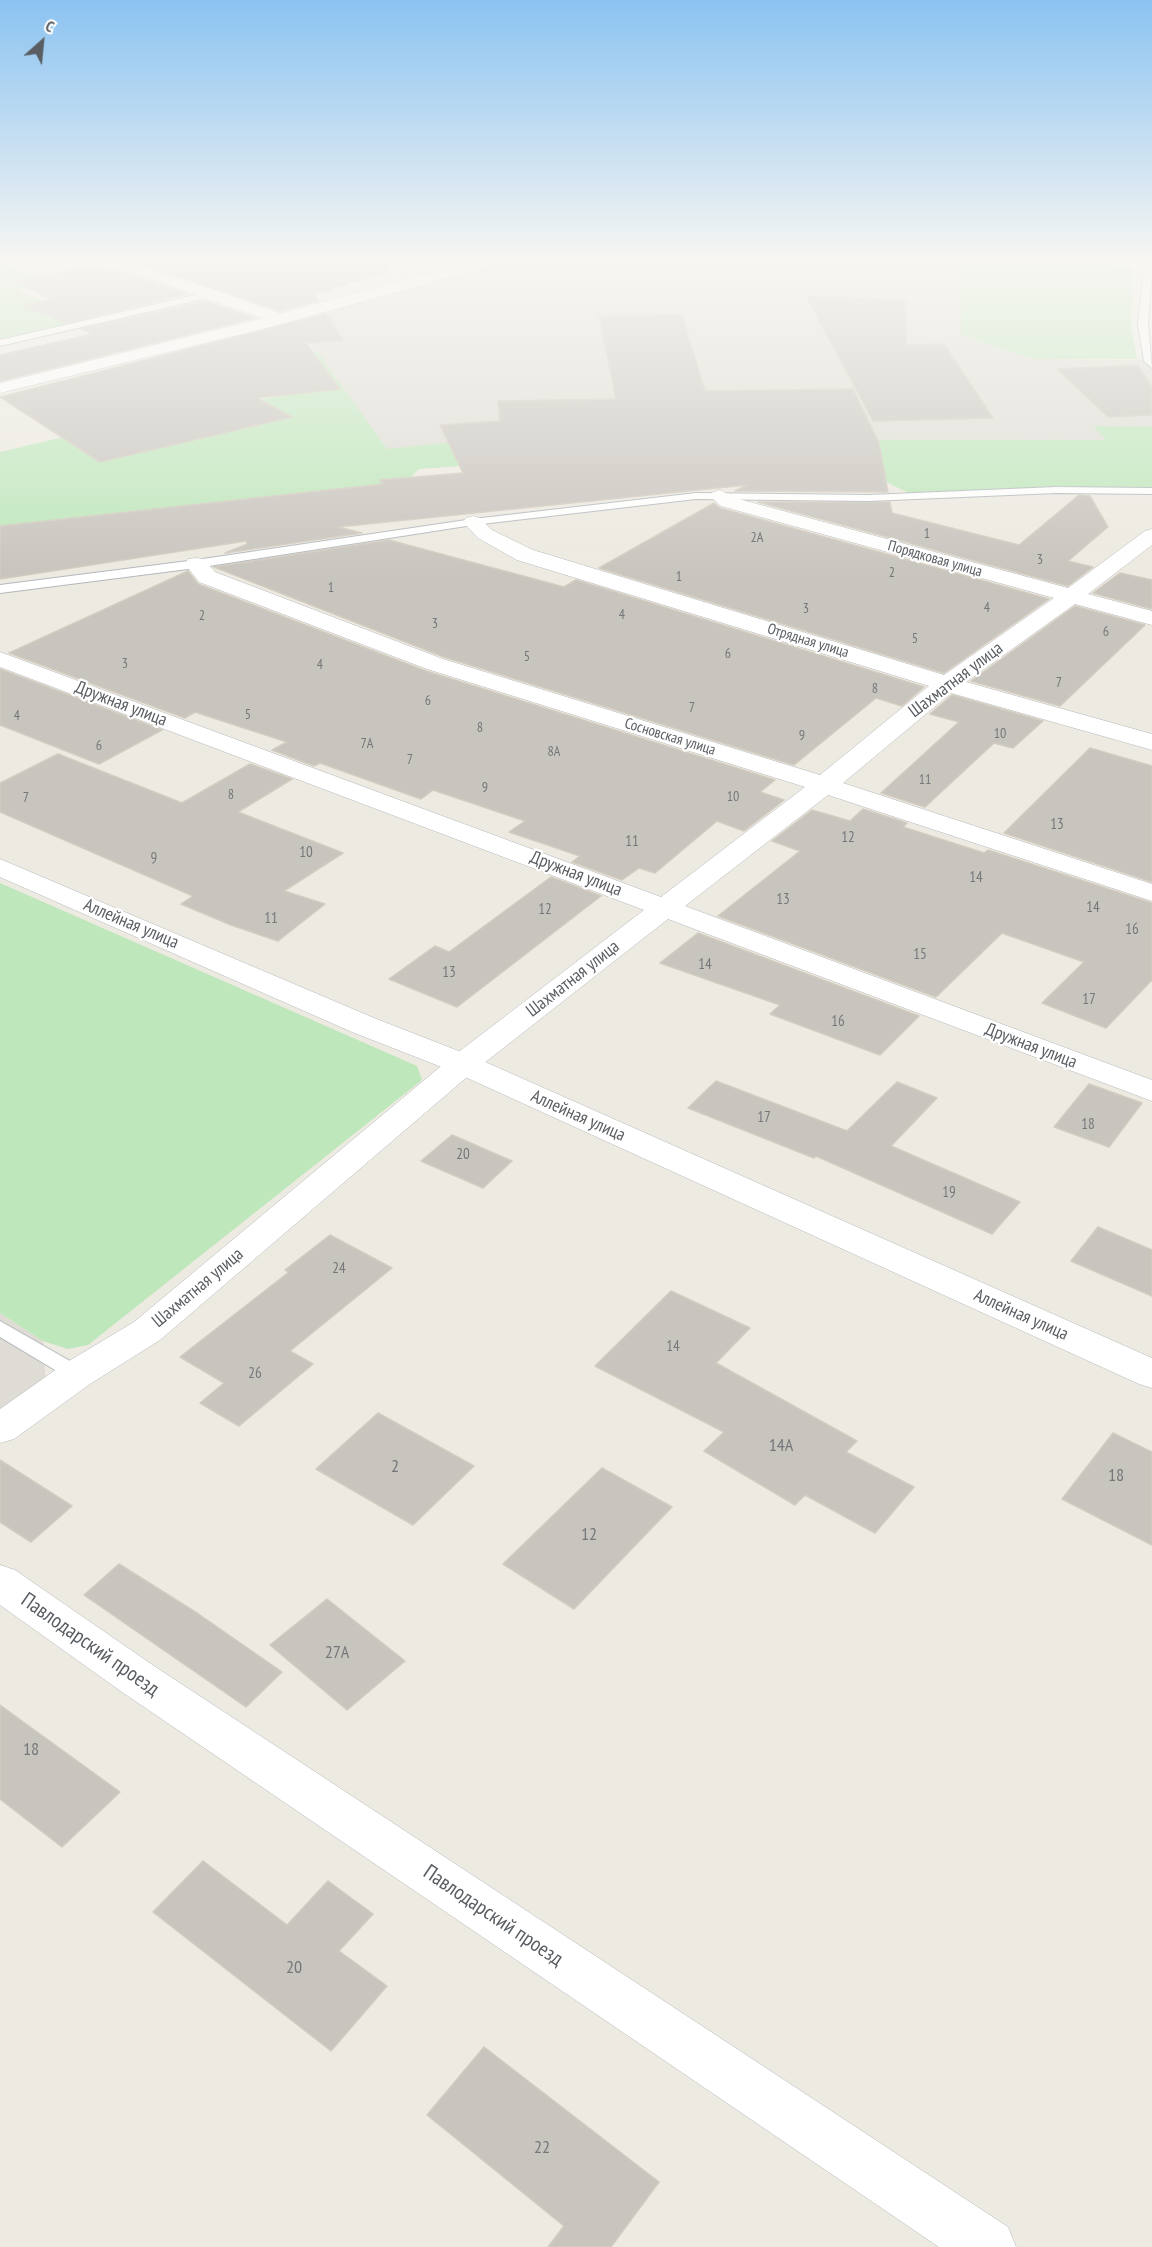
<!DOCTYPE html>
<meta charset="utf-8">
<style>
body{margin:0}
#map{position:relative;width:1152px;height:2247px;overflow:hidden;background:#edeae1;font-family:"PT Sans Narrow",sans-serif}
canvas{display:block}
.north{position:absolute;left:12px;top:12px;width:60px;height:60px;-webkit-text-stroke:4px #fff;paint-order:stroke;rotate:27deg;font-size:16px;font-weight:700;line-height:24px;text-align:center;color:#595e63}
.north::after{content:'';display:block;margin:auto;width:21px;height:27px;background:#595e63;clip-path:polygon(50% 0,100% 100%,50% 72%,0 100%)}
</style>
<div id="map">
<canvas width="1152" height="2247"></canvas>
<div class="north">С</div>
</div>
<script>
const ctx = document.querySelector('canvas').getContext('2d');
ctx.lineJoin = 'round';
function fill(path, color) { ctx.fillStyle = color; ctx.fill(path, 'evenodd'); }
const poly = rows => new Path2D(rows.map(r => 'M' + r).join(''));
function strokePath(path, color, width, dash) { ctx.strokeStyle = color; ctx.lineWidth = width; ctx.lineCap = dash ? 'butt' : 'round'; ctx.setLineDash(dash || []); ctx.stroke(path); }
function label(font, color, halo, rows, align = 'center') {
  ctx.font = font + ' "PT Sans Narrow",sans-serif'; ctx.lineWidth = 4.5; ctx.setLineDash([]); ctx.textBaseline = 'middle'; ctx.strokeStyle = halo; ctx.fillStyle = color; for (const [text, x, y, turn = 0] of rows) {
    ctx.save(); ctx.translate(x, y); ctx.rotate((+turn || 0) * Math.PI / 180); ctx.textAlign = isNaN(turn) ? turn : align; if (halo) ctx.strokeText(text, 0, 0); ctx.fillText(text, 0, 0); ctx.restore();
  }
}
fill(poly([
 [502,261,961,261,961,335,1033,359,1152,360,1152,426,1093,426,1107,440,482,439,387,450,292,319],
 [0,1313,43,1341,46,1384,0,1414]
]), '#dedcd5');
fill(poly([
 [961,261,1080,261,1128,264,1132,270,1131,324,1137,359,1033,359,961,335],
 [0,263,42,280,17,290,87,321,0,340],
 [317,351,387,449,482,439,1106,440,1093,426,1152,426,1152,488,911,494,886,482,513,462,419,469,411,477,379,480,383,484,0,532,0,452,212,402,223,407,310,390,284,355],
 [0,883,417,1066,422,1080,88,1345,68,1349,43,1341,0,1313]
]), '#bee7bb');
const building = poly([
 [133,261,385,261,387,272,314,294,318,301,280,311,133,261],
 [93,266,114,273,115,269,188,294,65,323,24,306,51,299,14,281,93,266],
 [806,296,905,300,906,345,944,344,993,418,873,421,806,296],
 [206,301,255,318,0,381,0,355,92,334,81,329,206,301],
 [326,314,343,340,306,343,340,389,257,398,292,417,100,462,0,397,326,314],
 [682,315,705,391,853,389,879,443,888,492,735,491,747,485,338,527,362,533,225,553,247,544,246,541,0,579,0,526,383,484,379,480,463,473,440,425,500,421,498,401,616,399,599,316,682,315],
 [1138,365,1152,388,1152,415,1108,417,1057,369,1138,365],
 [1079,495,1090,496,1108,527,1068,561,1093,567,1068,586,758,502,890,502,892,513,1019,545,1079,495],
 [714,503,720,508,1049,599,944,673,599,568,714,503],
 [389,540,564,587,576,580,924,687,902,706,876,698,794,765,444,657,214,567,389,540],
 [188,571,198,584,426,671,775,780,760,792,784,800,744,831,717,821,655,873,639,868,622,880,572,862,580,856,509,832,525,821,433,790,421,799,320,763,314,766,272,750,287,742,195,712,185,718,9,653,188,571],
 [1120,573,1152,580,1152,609,1093,593,1120,573],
 [1075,606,1145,625,1060,706,971,681,1075,606],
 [0,669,162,730,99,764,0,725,0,669],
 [952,695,1043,721,1013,748,994,743,925,807,881,793,959,722,930,714,952,695],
 [1090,748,1152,766,1152,882,1004,833,1090,748],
 [58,754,182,803,250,764,292,779,238,812,343,853,284,891,325,904,278,941,231,925,181,904,193,896,0,812,0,783,58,754],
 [863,809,907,823,903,827,984,853,988,850,1152,903,1152,980,1106,1028,1042,1003,1084,962,1002,933,936,997,718,916,800,851,772,841,812,810,850,821,863,809],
 [551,877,601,896,457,1007,389,979,435,946,449,952,551,877],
 [698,933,919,1016,880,1055,770,1014,780,1005,660,963,698,933],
 [716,1081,847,1131,897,1082,937,1098,891,1146,1020,1202,992,1234,816,1156,814,1158,688,1108,716,1081],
 [1089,1084,1142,1103,1109,1147,1054,1127,1089,1084],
 [452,1135,512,1161,483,1188,421,1161,452,1135],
 [1098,1227,1152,1250,1152,1296,1071,1261,1098,1227],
 [330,1235,392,1268,290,1351,313,1364,239,1426,200,1403,224,1383,180,1357,289,1272,285,1270,330,1235],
 [671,1291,750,1328,716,1363,857,1441,846,1452,914,1487,875,1533,805,1495,795,1505,704,1451,724,1432,595,1366,671,1291],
 [378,1413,474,1466,413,1525,316,1469,378,1413],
 [1113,1433,1152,1452,1152,1545,1062,1499,1113,1433],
 [0,1460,72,1506,31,1542,0,1522,0,1460],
 [602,1468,672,1507,574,1609,503,1564,602,1468],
 [119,1564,197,1613,282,1672,246,1707,84,1595,119,1564],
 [327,1599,405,1661,347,1710,270,1645,327,1599],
 [0,1705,120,1792,62,1847,0,1799,0,1705],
 [203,1861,287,1925,328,1881,373,1914,339,1951,387,1986,331,2051,153,1912,203,1861],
 [484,2047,659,2182,611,2247,548,2247,564,2226,427,2115,484,2047]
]);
fill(building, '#c8c4be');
strokePath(building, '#d2cbbf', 1.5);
const lane = poly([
 [1137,261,1145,261,1152,270,1148,324,1152,368,1144,361,1138,324,1144,270,1137,261],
 [213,291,217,294,216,296,0,346,0,340,213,291],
 [1056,487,1152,488,1152,494,1056,493,869,501,696,499,473,525,196,568,0,593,0,585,196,560,473,519,696,493,869,495,1056,487],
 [0,1321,84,1369,87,1374,84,1379,77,1381,70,1379,0,1337,0,1321]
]);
const street = poly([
 [105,261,127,261,219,291,286,316,288,319,286,322,274,322,108,264,105,261],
 [1108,261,1152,261,1152,270,1116,266,1108,261],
 [720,490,735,498,1068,588,1145,531,1152,529,1152,545,1088,594,1152,611,1152,625,1075,604,966,682,1152,734,1152,750,951,693,843,783,1152,884,1152,901,828,795,685,906,1152,1080,1152,1101,668,919,474,1071,160,1340,90,1384,14,1439,0,1443,0,1409,64,1364,134,1322,452,1057,644,910,0,667,0,652,661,897,805,787,427,669,199,582,185,564,188,559,196,558,204,559,215,572,443,659,820,775,929,686,517,560,478,538,463,522,466,518,473,516,480,518,492,530,533,550,944,675,1054,598,721,506,710,496,713,492,720,490],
 [0,1565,15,1570,154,1666,1008,2227,1016,2247,939,2247,122,1692,0,1605,0,1565]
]);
const secondary = poly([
 [476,261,500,261,497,264,271,327,0,393,0,383,260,319,476,261],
 [0,859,374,1018,474,1057,1152,1358,1152,1388,1139,1384,452,1071,352,1032,0,877,0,859]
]);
strokePath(lane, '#b4b8bc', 2);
strokePath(street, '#b4b8bc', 1);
strokePath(secondary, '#b5b9be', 1);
fill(lane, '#fff');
fill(street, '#fff');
fill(secondary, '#fff');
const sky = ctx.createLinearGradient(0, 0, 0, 575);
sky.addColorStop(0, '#8bc3f1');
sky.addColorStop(0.45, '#f7f6f2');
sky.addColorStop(1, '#f7f6f200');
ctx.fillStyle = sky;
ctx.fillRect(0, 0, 1152, 575);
label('14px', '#75787a', null, [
 ["1",927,534],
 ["2А",757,538],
 ["3",1040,560],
 ["2",892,573],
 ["1",679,577],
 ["1",331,588],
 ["4",987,608],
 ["3",806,609],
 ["4",622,615],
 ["2",202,616],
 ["3",435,624],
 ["6",1106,632],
 ["5",915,639],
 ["6",728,654],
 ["5",527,657],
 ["3",125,664],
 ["4",320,665],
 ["7",1059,683],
 ["8",875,689],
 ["6",428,701],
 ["7",692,708],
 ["5",248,715],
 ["4",17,716],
 ["8",480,728],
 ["10",1000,734],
 ["9",802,736],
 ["7А",367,744],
 ["6",99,746],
 ["8А",554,752],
 ["7",410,760],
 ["11",925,780],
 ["9",485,788],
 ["8",231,795],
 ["10",733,797],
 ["7",26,798]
]);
label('15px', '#595e63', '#fff', [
 ["Порядковая улица",935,559,16],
 ["Отрядная улица",808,641,17],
 ["Сосновская улица",670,737,17]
]);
label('15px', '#75787a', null, [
 ["13",1057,825],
 ["12",848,838],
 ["11",632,842],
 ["10",306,853],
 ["9",154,859],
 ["14",976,878],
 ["13",783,900],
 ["14",1093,908],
 ["12",545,910],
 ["11",271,919],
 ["16",1132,930],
 ["15",920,955],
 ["14",705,965],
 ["13",449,973],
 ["17",1089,1000],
 ["16",838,1022],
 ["17",764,1118],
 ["18",1088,1125],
 ["20",463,1155],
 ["19",949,1193],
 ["24",339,1269],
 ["14",673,1347],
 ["26",255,1374]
]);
label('18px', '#595e63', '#fff', [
 ["Шахматная улица",956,680,-37],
 ["Дружная улица",121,704,21],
 ["Дружная улица",576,874,21],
 ["Аллейная улица",131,924,23],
 ["Шахматная улица",573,979,-38],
 ["Дружная улица",1031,1046,21],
 ["Аллейная улица",578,1116,24],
 ["Шахматная улица",198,1288,-40],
 ["Аллейная улица",1021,1315,24]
]);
label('18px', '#75787a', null, [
 ["14А",781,1446],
 ["2",395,1467],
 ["18",1116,1476],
 ["12",589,1535],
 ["27А",337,1653],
 ["18",31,1750],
 ["20",294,1968],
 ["22",542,2148]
]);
label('21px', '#595e63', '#fff', [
 ["Павлодарский проезд",90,1645,35],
 ["Павлодарский проезд",493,1916,34]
]);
</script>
